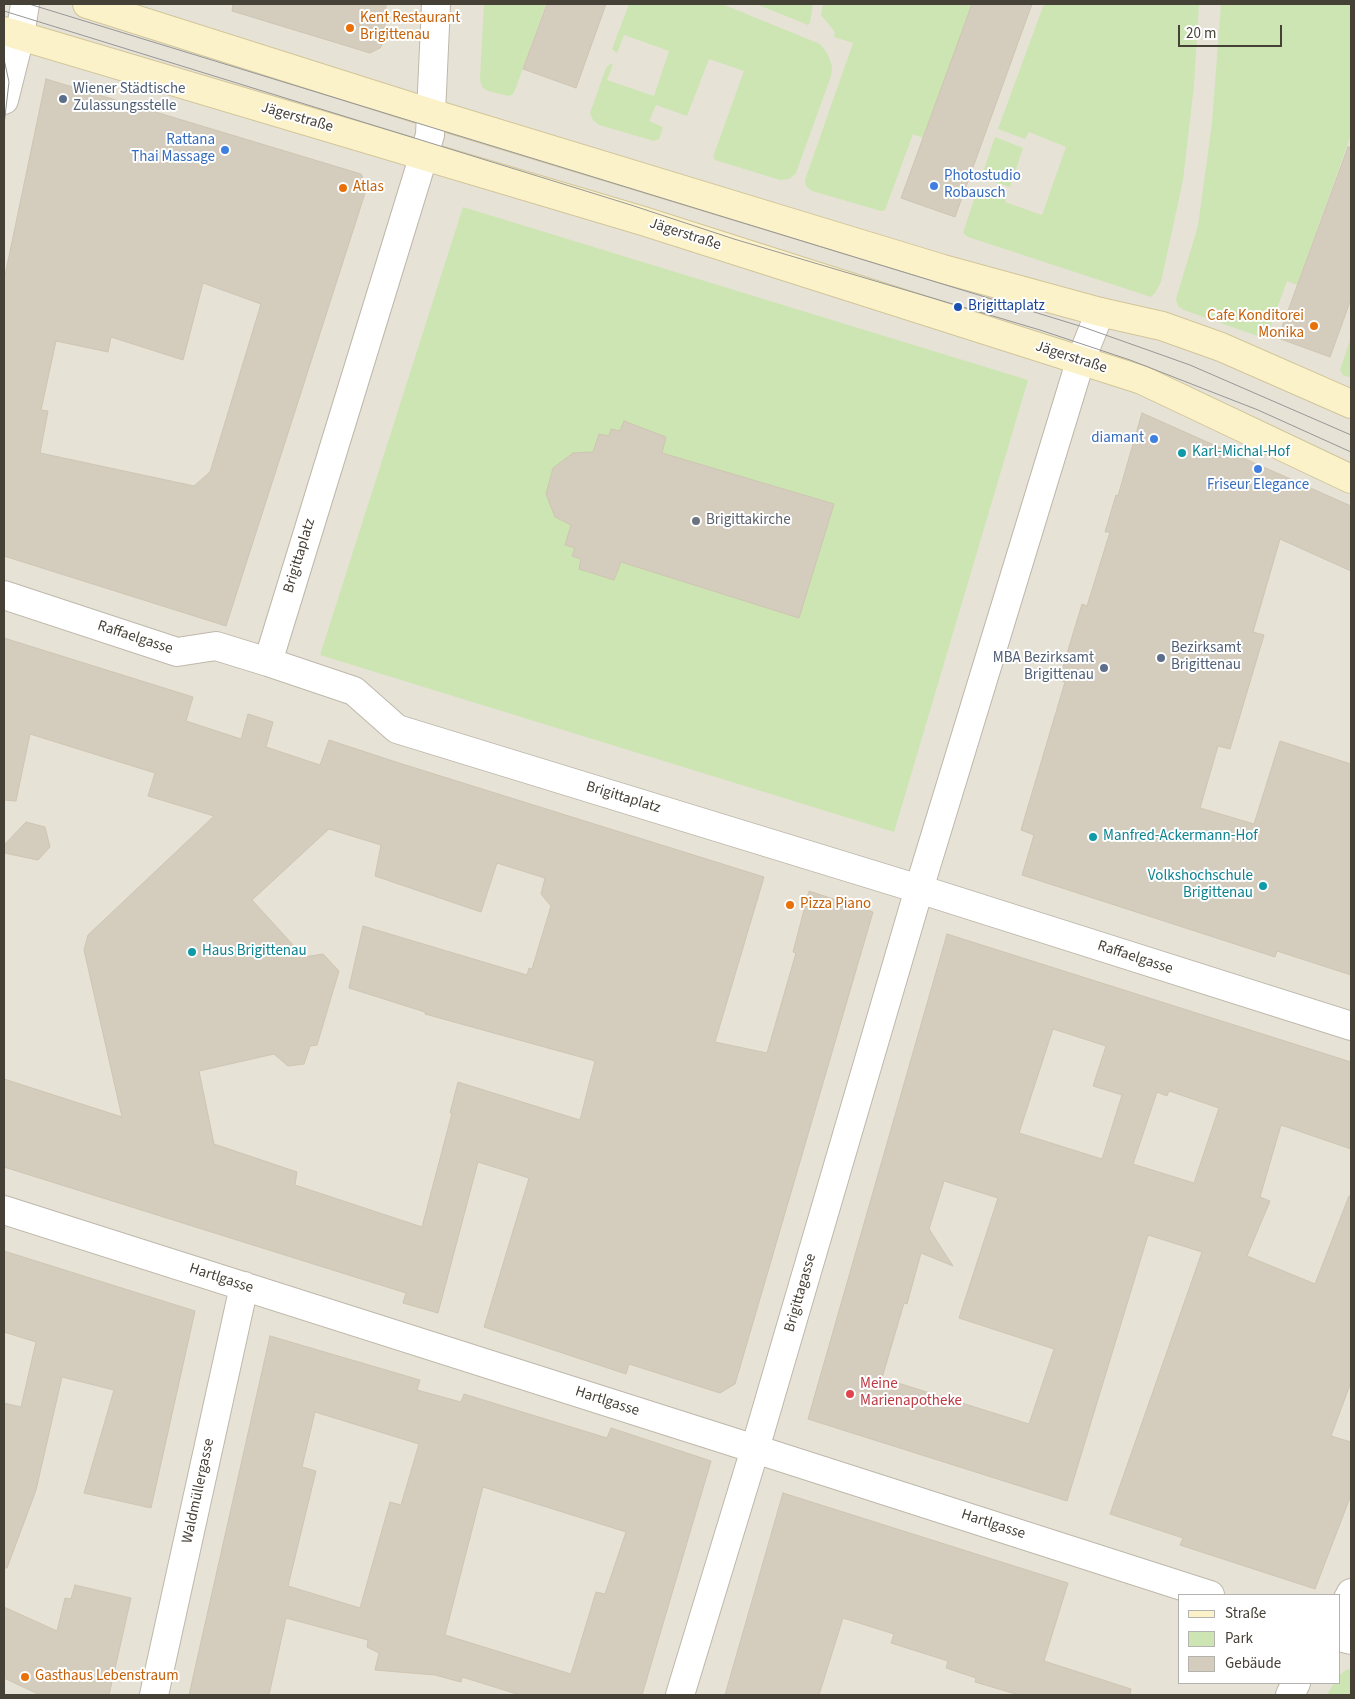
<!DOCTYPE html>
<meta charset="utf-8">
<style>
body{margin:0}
#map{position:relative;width:1355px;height:1699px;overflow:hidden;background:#f3f0e8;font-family:"Source Sans 3",sans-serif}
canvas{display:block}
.frame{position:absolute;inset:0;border:5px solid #464137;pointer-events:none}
.legend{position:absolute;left:1178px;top:1594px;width:162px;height:90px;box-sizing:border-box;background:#fff;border:1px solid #b5b3af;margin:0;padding:6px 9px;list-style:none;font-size:15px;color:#464137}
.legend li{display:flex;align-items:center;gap:10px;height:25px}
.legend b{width:25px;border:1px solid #b5b3af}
.scale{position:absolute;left:1178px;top:25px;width:104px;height:22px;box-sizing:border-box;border:2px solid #464137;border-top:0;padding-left:6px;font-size:15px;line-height:18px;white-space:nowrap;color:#464137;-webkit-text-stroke:4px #fff;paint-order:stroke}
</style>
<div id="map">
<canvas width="1355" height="1699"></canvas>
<div class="frame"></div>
<ul class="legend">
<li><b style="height:6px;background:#fcf2c9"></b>Straße</li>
<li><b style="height:14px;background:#cce5b3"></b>Park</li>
<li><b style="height:14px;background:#d4cdbe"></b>Gebäude</li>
</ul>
<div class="scale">20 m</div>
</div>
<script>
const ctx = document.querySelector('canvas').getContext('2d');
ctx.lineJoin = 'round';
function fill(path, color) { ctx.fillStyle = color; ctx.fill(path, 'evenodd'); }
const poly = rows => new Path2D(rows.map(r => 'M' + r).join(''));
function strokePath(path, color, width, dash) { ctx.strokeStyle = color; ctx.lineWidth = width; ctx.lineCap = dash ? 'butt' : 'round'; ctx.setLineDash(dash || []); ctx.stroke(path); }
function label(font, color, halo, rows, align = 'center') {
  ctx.font = font + ' "Source Sans 3",sans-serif'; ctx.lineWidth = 4; ctx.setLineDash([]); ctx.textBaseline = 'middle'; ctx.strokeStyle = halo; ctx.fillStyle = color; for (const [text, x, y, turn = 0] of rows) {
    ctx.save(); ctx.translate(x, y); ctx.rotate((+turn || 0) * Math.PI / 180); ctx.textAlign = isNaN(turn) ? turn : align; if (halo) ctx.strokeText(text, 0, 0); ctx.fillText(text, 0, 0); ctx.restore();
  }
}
fill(poly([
 [4,4,1351,4,1351,1695,4,1695],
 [1179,1595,1339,1595,1339,1683,1179,1683]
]), '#e7e2d6');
fill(poly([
 [484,4,546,4,515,90,513,94,509,96,488,91,483,88,481,84,480,79],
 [629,4,722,4,820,44,827,53,832,66,831,76,796,173,789,179,780,180,715,160,713,157,744,71,709,59,687,116,656,105,649,121,663,127,659,139,654,141,599,125,593,120,590,113,606,68,610,64,613,64,607,80,654,96,669,51,624,35,617,53,612,49],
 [756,4,813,4,810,23,808,25],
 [823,4,972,4,923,138,913,134,885,210,881,211,812,191,806,186,805,180,853,43,834,37,835,32,821,15],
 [1044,4,1199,4,1194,85,1183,180,1161,282,1155,293,1151,297,968,237,963,233,978,187,1007,196,1005,202,1042,215,1066,147,1029,132,1025,139,998,129],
 [1221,4,1351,4,1351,135,1297,285,1287,281,1269,330,1263,338,1184,310,1178,306,1176,299,1198,226,1212,123],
 [995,137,1023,148,1010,187,981,178],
 [463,207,1028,380,894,832,320,655],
 [1351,337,1351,378,1343,375,1340,370],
 [1348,1669,1351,1670,1351,1695,1327,1695,1334,1683,1339,1683,1339,1675]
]), '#cce5b3');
const building = poly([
 [233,4,386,4,384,41,380,48,370,53,232,11,233,4],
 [547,4,606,4,576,88,523,69,547,4],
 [972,4,1032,4,955,217,901,198,972,4],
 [46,79,361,174,367,187,226,626,4,556,4,280,46,79],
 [203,283,261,304,210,472,194,486,40,453,48,411,41,410,56,341,108,352,111,337,183,360,203,283],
 [1348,147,1351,147,1351,299,1330,357,1278,338,1348,147],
 [1142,413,1351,506,1351,571,1280,539,1253,632,1264,635,1230,749,1218,746,1200,808,1254,824,1280,741,1351,764,1351,975,1277,951,1275,957,1022,875,1034,835,1021,830,1065,682,1059,680,1082,604,1087,606,1110,532,1105,532,1116,495,1118,496,1142,413],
 [624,421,666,437,662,453,834,504,799,618,621,562,614,580,579,569,581,559,572,556,575,548,565,545,571,525,555,517,546,494,553,468,573,453,593,452,599,434,609,436,611,429,620,431,624,421],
 [4,638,193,697,186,721,241,739,248,714,273,722,266,747,320,765,329,740,399,763,764,877,715,1042,767,1053,796,953,793,952,809,891,873,912,735,1384,720,1393,629,1364,626,1374,484,1327,529,1178,478,1162,438,1313,403,1303,406,1293,4,1167,4,1079,122,1117,84,950,88,935,214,816,148,796,155,773,30,734,16,801,4,800,4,638],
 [329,829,381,845,375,876,481,912,497,863,545,878,541,894,551,906,532,969,529,968,527,975,363,926,349,988,425,1012,425,1014,595,1061,580,1120,458,1082,450,1113,452,1113,422,1227,295,1185,297,1172,214,1144,199,1071,274,1054,288,1066,304,1064,310,1046,317,1045,339,971,323,954,304,957,252,900,329,829],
 [26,822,45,827,50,847,38,860,4,853,4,845,26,822],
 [947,934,1351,1062,1351,1149,1281,1125,1260,1197,1270,1201,1247,1256,1315,1284,1349,1196,1351,1196,1351,1382,1331,1436,1351,1442,1351,1495,1315,1589,1180,1545,1183,1538,1110,1514,1202,1252,1148,1235,1067,1501,808,1419,947,934],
 [1053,1029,1106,1046,1093,1086,1122,1095,1102,1159,1019,1133,1053,1029],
 [1169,1091,1219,1108,1194,1183,1133,1164,1157,1092,1167,1096,1169,1091],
 [944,1181,998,1198,959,1318,1054,1349,1029,1424,882,1378,904,1303,907,1304,921,1253,953,1266,929,1229,944,1181],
 [4,1251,195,1311,151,1508,84,1493,114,1390,62,1377,36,1490,7,1568,4,1568,4,1403,21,1407,36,1342,4,1332,4,1251],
 [270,1336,420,1380,417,1390,461,1402,464,1394,607,1438,611,1428,711,1461,642,1695,520,1695,462,1677,461,1682,435,1675,375,1670,379,1653,367,1647,368,1640,286,1618,269,1695,189,1695,270,1336],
 [315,1412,419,1444,401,1505,390,1502,360,1608,288,1586,316,1471,302,1467,315,1412],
 [483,1487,626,1532,605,1594,596,1592,571,1674,445,1635,483,1487],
 [783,1493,1068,1583,1044,1661,1131,1689,1130,1695,1019,1695,975,1682,976,1678,946,1668,948,1661,891,1643,894,1634,843,1618,819,1695,725,1695,783,1493],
 [75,1585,131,1598,109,1695,40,1695,4,1678,4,1607,57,1631,65,1598,71,1599,75,1585]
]);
fill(building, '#d4cdbe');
strokePath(building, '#cfc5b2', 1);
const street = poly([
 [4,100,20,36,25,4],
 [4,595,177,652,216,646,268,662,354,691,397,729,919,889,1351,1026],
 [268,662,430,135,436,4],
 [4,1210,755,1449,1210,1595],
 [1339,1616,1351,1593],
 [1339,1637,1351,1640],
 [154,1695,244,1286],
 [680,1695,755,1449,919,889,1080,362,1100,312],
 [1290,1695,1296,1683]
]);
const secondary = poly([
 [87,4,431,113,943,269,1100,312,1162,326,1221,347,1351,404],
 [4,31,643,221,1142,380,1351,479]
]);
strokePath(street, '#beb8ab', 30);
strokePath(secondary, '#d1c59a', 30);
strokePath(street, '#fff', 28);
strokePath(secondary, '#fcf2c9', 28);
strokePath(poly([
 [29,4,1083,327,1190,365,1351,435],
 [4,11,631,205,734,239,1040,330,1130,360,1258,410,1351,452],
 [4,59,9,82,4,125]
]), '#979797', 1);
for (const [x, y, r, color] of [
 [350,28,5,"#e8710a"],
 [63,99,5,"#5c6f8a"],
 [225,150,5,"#3f7fe0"],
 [934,186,5,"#3f7fe0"],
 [343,188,5,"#e8710a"],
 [958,307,5,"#1a4fb4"],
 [1314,326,5,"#e8710a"],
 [1154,439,5,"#3f7fe0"],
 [1182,453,5,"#0f9aa8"],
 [1258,469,5,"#3f7fe0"],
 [696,521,5,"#6b7280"],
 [1161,658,5,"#5c6f8a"],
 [1104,668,5,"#5c6f8a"],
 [1093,837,5,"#0f9aa8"],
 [1263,886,5,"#0f9aa8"],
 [790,905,5,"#e8710a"],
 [192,952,5,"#0f9aa8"],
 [850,1394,5,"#e0444e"],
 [25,1677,5,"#e8710a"]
]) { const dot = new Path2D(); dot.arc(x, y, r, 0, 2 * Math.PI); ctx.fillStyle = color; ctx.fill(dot); strokePath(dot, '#fff', 2); }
label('15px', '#c56008', '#fff', [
 ["Kent Restaurant",360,19],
 ["Brigittenau",360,36],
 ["Atlas",353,188],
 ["Cafe Konditorei",1304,317,"right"],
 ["Monika",1304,334,"right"],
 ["Pizza Piano",800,905],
 ["Gasthaus Lebenstraum",35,1677]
], 'left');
label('15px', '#4e5e75', '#fff', [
 ["Wiener Städtische",73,90],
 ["Zulassungsstelle",73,107],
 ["Bezirksamt",1171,649],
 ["Brigittenau",1171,666],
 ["MBA Bezirksamt",1094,659,"right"],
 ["Brigittenau",1094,676,"right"]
], 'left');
label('15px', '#464137', '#fff', [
 ["Jägerstraße",297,118,16],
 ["Jägerstraße",685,235,18],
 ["Jägerstraße",1071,358,18],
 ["Brigittaplatz",300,556,-73],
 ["Raffaelgasse",135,638,18],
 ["Brigittaplatz",623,798,17],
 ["Raffaelgasse",1135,958,18],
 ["Hartlgasse",221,1279,18],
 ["Brigittagasse",801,1293,-74],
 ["Hartlgasse",607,1402,18],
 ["Waldmüllergasse",199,1491,-78],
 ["Hartlgasse",993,1525,18]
]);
label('15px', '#366cbe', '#fff', [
 ["Rattana",215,141],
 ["Thai Massage",215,158],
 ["Photostudio",944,177,"left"],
 ["Robausch",944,194,"left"],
 ["diamant",1144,439],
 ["Friseur Elegance",1258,486,"center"]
], 'right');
label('15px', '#164399', '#fff', [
 ["Brigittaplatz",968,307]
], 'left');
label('15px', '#0d838f', '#fff', [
 ["Karl-Michal-Hof",1192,453],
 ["Manfred-Ackermann-Hof",1103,837],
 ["Volkshochschule",1253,877,"right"],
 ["Brigittenau",1253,894,"right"],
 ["Haus Brigittenau",202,952]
], 'left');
label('15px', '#5b616d', '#fff', [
 ["Brigittakirche",706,521]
], 'left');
label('15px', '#be3a42', '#fff', [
 ["Meine",860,1385],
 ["Marienapotheke",860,1402]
], 'left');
</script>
